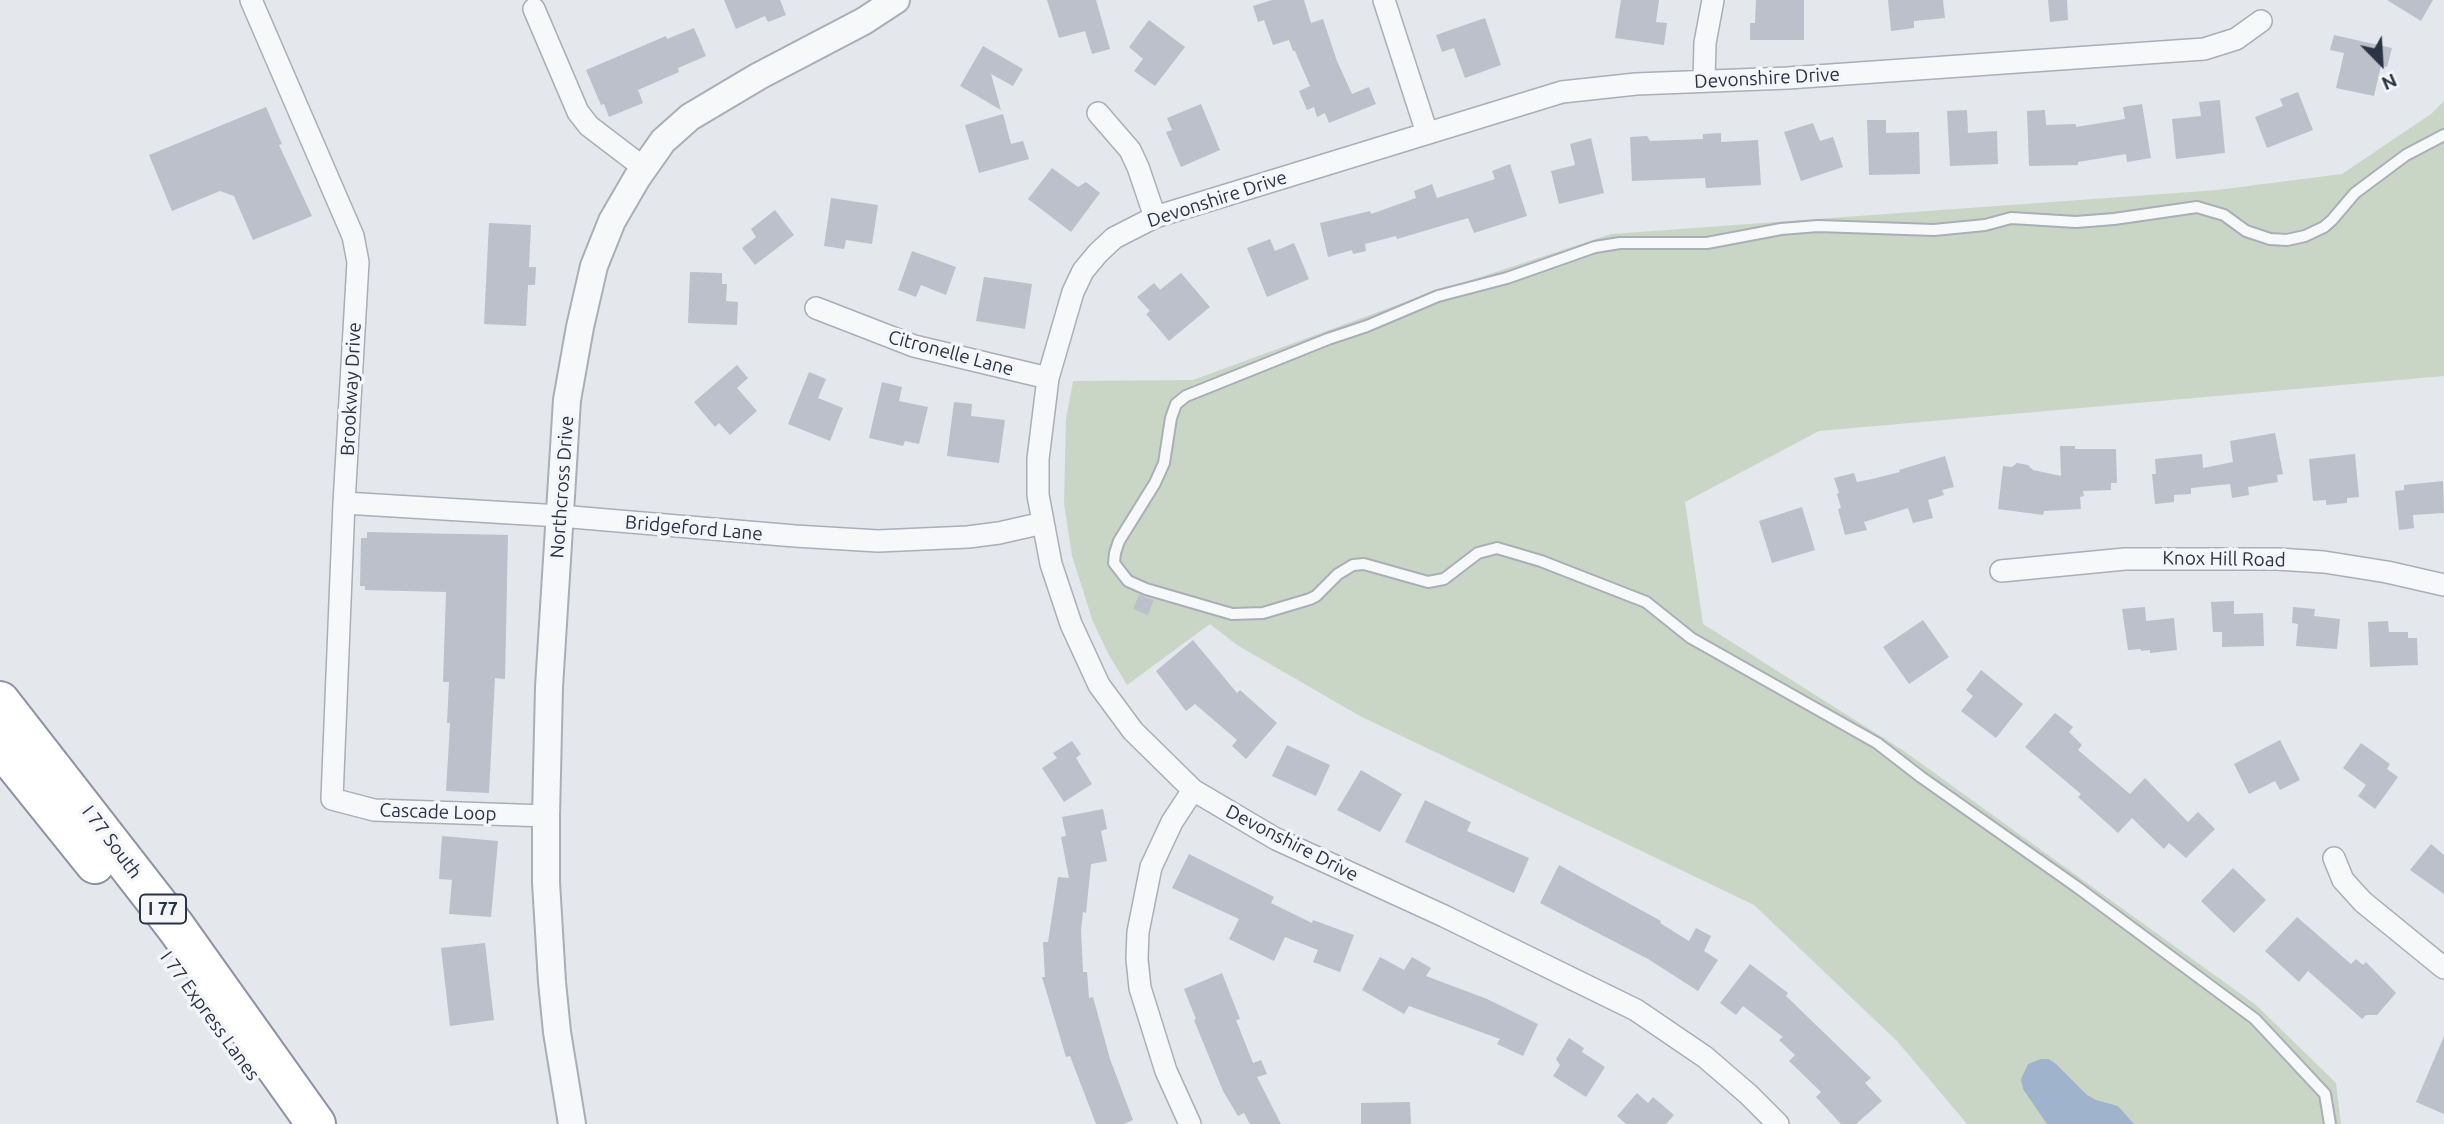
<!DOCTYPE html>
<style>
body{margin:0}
#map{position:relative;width:2444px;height:1124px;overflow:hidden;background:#e4e7ec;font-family:Ubuntu,sans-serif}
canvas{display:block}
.north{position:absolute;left:2346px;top:28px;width:70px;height:70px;-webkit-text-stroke:5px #f4f6f9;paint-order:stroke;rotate:156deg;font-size:19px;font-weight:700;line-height:28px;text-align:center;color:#2b3445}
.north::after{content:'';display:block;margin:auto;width:24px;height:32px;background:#2b3445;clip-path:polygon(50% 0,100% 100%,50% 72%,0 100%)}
</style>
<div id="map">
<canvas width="2444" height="1124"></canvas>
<div class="north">N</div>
</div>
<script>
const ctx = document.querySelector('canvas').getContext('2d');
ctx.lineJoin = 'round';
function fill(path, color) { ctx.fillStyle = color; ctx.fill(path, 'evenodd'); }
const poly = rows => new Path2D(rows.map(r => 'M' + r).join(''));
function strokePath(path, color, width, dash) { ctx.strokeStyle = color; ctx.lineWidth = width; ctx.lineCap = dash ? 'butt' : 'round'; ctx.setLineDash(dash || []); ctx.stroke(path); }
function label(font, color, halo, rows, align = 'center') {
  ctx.font = font + ' Ubuntu,sans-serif'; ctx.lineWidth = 7; ctx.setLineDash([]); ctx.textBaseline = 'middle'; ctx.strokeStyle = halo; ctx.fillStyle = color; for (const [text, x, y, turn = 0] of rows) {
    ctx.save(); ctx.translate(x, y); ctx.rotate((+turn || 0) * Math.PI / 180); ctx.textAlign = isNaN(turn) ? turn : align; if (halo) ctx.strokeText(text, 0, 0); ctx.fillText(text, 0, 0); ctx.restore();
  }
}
fill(poly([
 [2444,101,2444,376,1819,431,1685,502,1703,624,1904,751,2256,1005,2336,1083,2341,1124,1967,1124,1897,1041,1754,905,1360,716,1237,645,1210,624,1127,685,1109,655,1093,622,1072,556,1064,503,1066,419,1073,381,1193,380,1408,301,1611,234,2217,190,2342,174,2431,114]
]), '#c9d6c5');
fill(poly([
 [2041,1059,2049,1059,2056,1064,2087,1095,2096,1100,2118,1106,2134,1124,2047,1124,2023,1089,2021,1079,2028,1064]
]), '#9fb4cc');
fill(poly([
 [724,0,780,0,786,15,768,22,765,16,736,29],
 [1047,0,1096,0,1110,49,1092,54,1085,31,1059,38],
 [1272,0,1304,0,1311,23,1323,19,1337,61,1352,94,1369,87,1376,104,1329,123,1325,113,1317,117,1314,107,1307,110,1299,91,1310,86,1295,51,1293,51,1289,40,1273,45,1264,20,1258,22,1253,6],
 [1621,0,1659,0,1656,22,1667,23,1664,45,1615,38],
 [1756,0,1804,0,1804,40,1750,40,1750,23,1755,23],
 [1888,0,1943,0,1945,18,1914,21,1914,28,1891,31],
 [2048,0,2067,0,2068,20,2050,22],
 [2387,0,2433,0,2421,21],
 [1485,18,1501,65,1465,78,1454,48,1442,52,1436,35],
 [1149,20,1185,47,1155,86,1134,71,1143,59,1129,47],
 [694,28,706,56,678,68,679,72,638,90,643,103,609,117,604,104,601,105,586,70,666,36,667,39],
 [2334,35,2392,48,2387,67,2381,66,2374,96,2336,88,2344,53,2330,50],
 [983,46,1023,69,1013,86,991,74,1001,110,960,86],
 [2298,92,2313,130,2267,148,2255,117,2283,106,2280,99],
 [2220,100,2225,153,2176,159,2172,119,2201,116,2199,102],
 [1201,104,1220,150,1181,167,1166,132,1172,130,1167,118],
 [2142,104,2151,158,2127,162,2126,154,2078,162,2078,165,2029,166,2027,111,2045,110,2046,125,2076,124,2076,127,2125,119,2123,107],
 [266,107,282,144,279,145,312,216,253,240,234,196,220,191,172,211,149,155],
 [1967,110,1968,133,1997,131,1998,164,1950,166,1947,111],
 [1003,114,1011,144,1023,141,1029,159,979,173,965,125],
 [1867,120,1886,120,1886,133,1919,132,1920,174,1869,175],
 [1813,123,1820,141,1833,137,1843,167,1801,181,1784,132],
 [1721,133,1721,142,1758,140,1761,185,1706,188,1705,178,1632,181,1630,137,1647,136,1650,141,1703,139,1703,134],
 [1591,138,1604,193,1559,204,1551,171,1575,165,1570,144],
 [1510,164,1527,216,1474,233,1468,218,1397,239,1396,236,1365,244,1366,251,1353,254,1352,250,1328,257,1320,223,1370,211,1371,214,1416,198,1414,191,1432,184,1437,198,1495,179,1492,171],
 [1052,168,1078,187,1086,182,1100,193,1071,232,1028,199],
 [831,198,878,205,872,244,846,240,844,249,824,246],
 [775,210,794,235,755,265,742,248,756,237,751,229],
 [489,223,531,225,529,267,536,267,535,285,528,285,526,326,484,324],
 [1270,239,1275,251,1294,243,1309,279,1267,297,1247,248],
 [912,251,956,267,946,295,921,285,916,297,898,290],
 [690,272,722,273,722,284,727,284,726,301,738,302,737,325,688,323],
 [1181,273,1210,307,1169,341,1146,314,1150,311,1137,297,1154,283,1160,290],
 [984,277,1032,284,1025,329,976,321],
 [737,365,748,378,737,388,757,411,730,435,719,423,715,427,694,402],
 [809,372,826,379,818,398,843,408,830,441,788,424],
 [882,382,902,387,899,401,928,407,919,444,905,441,903,446,869,438],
 [954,402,972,404,971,416,1005,420,999,463,947,456],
 [2275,433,2283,474,2277,475,2278,482,2248,487,2249,495,2232,498,2230,484,2191,488,2191,494,2174,495,2174,502,2155,504,2152,474,2156,474,2155,459,2202,454,2203,468,2233,462,2230,441],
 [2060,446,2075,446,2075,449,2116,449,2117,483,2111,483,2111,490,2083,491,2084,496,2080,497,2081,509,2044,511,2043,515,1998,509,2003,466,2012,467,2017,463,2028,465,2033,470,2061,476],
 [2355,454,2359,497,2347,498,2347,503,2326,505,2326,500,2313,501,2309,459],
 [1945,456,1954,487,1942,490,1944,495,1928,500,1933,518,1913,523,1908,508,1864,522,1867,530,1845,535,1838,509,1841,508,1837,494,1839,493,1834,478,1854,473,1857,482,1872,479,1900,472,1899,470],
 [2443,481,2444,513,2413,515,2414,528,2399,530,2395,491,2404,490,2404,485],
 [1802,507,1815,550,1772,563,1759,521],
 [367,532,508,535,505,679,495,678,489,793,446,791,450,723,447,723,449,682,443,682,446,592,365,590,365,586,360,586,361,538,367,538],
 [1139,595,1154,600,1148,615,1133,609],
 [2234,601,2234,614,2263,613,2264,646,2222,647,2222,632,2213,632,2211,602],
 [2145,607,2146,621,2174,618,2177,650,2150,653,2150,650,2141,651,2141,649,2128,650,2122,609],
 [2293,607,2315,609,2314,616,2340,619,2337,649,2296,646,2298,624,2292,623],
 [1923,620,1949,657,1909,684,1883,647],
 [2388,621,2389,632,2408,632,2408,638,2417,638,2418,665,2370,667,2368,622],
 [1193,640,1237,693,1240,690,1277,723,1246,759,1232,746,1237,740,1195,704,1186,711,1156,671],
 [1981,670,2023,704,1996,738,1961,711,1973,696,1966,690],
 [2055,713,2073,727,2069,732,2082,745,2078,750,2130,794,2145,778,2188,822,2198,812,2215,829,2186,858,2169,843,2164,849,2132,818,2118,833,2078,797,2081,794,2025,747],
 [2280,740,2300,780,2280,790,2275,781,2249,794,2234,764],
 [1072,741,1081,754,1076,758,1092,784,1064,802,1042,768,1057,758,1053,753],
 [2361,743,2390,764,2387,769,2398,777,2375,809,2358,796,2366,785,2343,768],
 [1287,745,1330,765,1316,796,1272,776],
 [1361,770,1402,794,1380,832,1337,810],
 [1425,800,1471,822,1467,831,1529,858,1514,893,1405,842],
 [1103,809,1107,829,1101,831,1107,861,1091,864,1086,913,1083,912,1081,930,1083,972,1087,972,1089,998,1093,997,1110,1059,1133,1120,1124,1124,1096,1124,1070,1056,1066,1057,1042,977,1045,977,1043,942,1048,942,1058,877,1069,878,1061,837,1066,836,1062,817],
 [442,836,498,841,491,917,449,914,452,880,439,879],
 [2431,844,2444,855,2444,894,2410,870],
 [1189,854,1274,897,1271,903,1312,923,1313,920,1354,935,1340,972,1313,962,1318,950,1285,937,1274,961,1229,939,1239,919,1172,888],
 [1559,865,1661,921,1660,923,1689,941,1696,928,1711,936,1704,951,1718,960,1698,991,1648,959,1540,903],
 [2233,868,2266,900,2234,933,2201,901],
 [2297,917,2351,964,2356,959,2363,965,2366,962,2396,993,2377,1015,2366,1015,2362,1019,2308,971,2299,982,2265,951],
 [485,943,494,1020,450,1026,441,948],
 [1380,957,1404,970,1412,957,1431,968,1426,976,1487,999,1538,1024,1523,1056,1497,1044,1500,1039,1409,1006,1404,1014,1362,990],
 [1750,964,1788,993,1786,996,1871,1078,1865,1083,1882,1101,1856,1124,1841,1124,1816,1097,1821,1092,1789,1061,1795,1055,1779,1040,1783,1037,1743,1006,1736,1015,1720,1003],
 [1222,973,1240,1019,1236,1020,1253,1063,1261,1060,1267,1074,1257,1077,1281,1124,1250,1124,1244,1113,1238,1116,1223,1091,1194,1020,1196,1019,1184,989],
 [2444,1036,2444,1114,2416,1102],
 [1569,1038,1584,1048,1582,1052,1605,1067,1586,1097,1553,1076,1560,1065,1556,1059],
 [1637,1093,1648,1103,1653,1097,1674,1115,1666,1124,1626,1124,1617,1116],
 [1410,1102,1411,1124,1361,1124,1361,1103]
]), '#bbc0ca');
const service = poly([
 [2330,1124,2325,1094,2255,1019,2077,887,1921,777,1877,743,1691,638,1646,602,1541,561,1497,548,1478,553,1444,579,1428,582,1364,564,1353,565,1338,574,1316,596,1310,599,1263,613,1232,614,1146,589,1128,581,1114,563,1115,553,1119,541,1155,483,1164,463,1171,418,1176,404,1186,396,1328,339,1367,326,1438,296,1507,278,1595,247,1620,243,1707,243,1781,229,1818,226,1934,230,1985,225,2011,218,2076,222,2114,219,2197,207,2224,215,2246,231,2270,239,2287,240,2305,236,2324,227,2332,220,2355,193,2406,155,2444,135]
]);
const minor = poly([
 [251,0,353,236,358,262,344,503,332,799,374,810,546,816],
 [1384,0,1427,133],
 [534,9,578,112,589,126,644,168],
 [1704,81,1705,43,1713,0],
 [1098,113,1130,150,1138,167,1155,217],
 [816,308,914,346,1048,378],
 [344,503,560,516,795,536,878,541,968,537,999,533,1043,523],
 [2001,571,2125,559,2277,559,2324,562,2387,572,2444,585],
 [2334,858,2343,880,2363,902,2444,968],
 [1190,1124,1166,1071,1140,988,1137,959,1138,932,1151,867,1172,822,1193,790],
 [1778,1124,1748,1094,1705,1057,1636,1010,1444,916,1276,839,1193,790,1133,731,1099,685,1071,624,1051,564,1038,495,1038,459,1048,378,1073,292,1083,271,1098,253,1114,238,1155,217,1562,92,1636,84,1788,78,2204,49,2236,39,2261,21]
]);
const tertiary = poly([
 [572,1124,557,1032,552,982,546,882,546,816,549,687,567,400,580,327,594,266,612,221,637,178,663,141,690,117,759,76,864,21,896,0]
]);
const motorway = poly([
 [0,701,175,926,316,1124],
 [0,746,95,864]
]);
strokePath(service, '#a9aeb7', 14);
strokePath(minor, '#a9aeb7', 24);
strokePath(tertiary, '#a9aeb7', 30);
strokePath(motorway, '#8b94a3', 42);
strokePath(service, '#f7f8fa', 10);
strokePath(minor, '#f7f8fa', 21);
strokePath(tertiary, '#f7f8fa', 26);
strokePath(motorway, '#fff', 38);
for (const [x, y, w] of [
 [163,909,46]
]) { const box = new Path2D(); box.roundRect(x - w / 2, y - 14.5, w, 29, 5); ctx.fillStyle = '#f4f6f9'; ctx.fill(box); strokePath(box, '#2b3445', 2); }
label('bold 18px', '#2b3445', null, [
 ["I 77",163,909]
]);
label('19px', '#2b3445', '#f4f6f9', [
 ["Devonshire Drive",1767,78,-3],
 ["Devonshire Drive",1217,199,-18],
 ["Citronelle Lane",951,353,15],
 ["Brookway Drive",351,389,-87],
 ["Northcross Drive",562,487,-86],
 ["Bridgeford Lane",694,528,5],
 ["Knox Hill Road",2224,559,1],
 ["Cascade Loop",438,812,2],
 ["I 77 South",112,842,53],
 ["Devonshire Drive",1292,843,27],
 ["I 77 Express Lanes",210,1016,54]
]);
</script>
